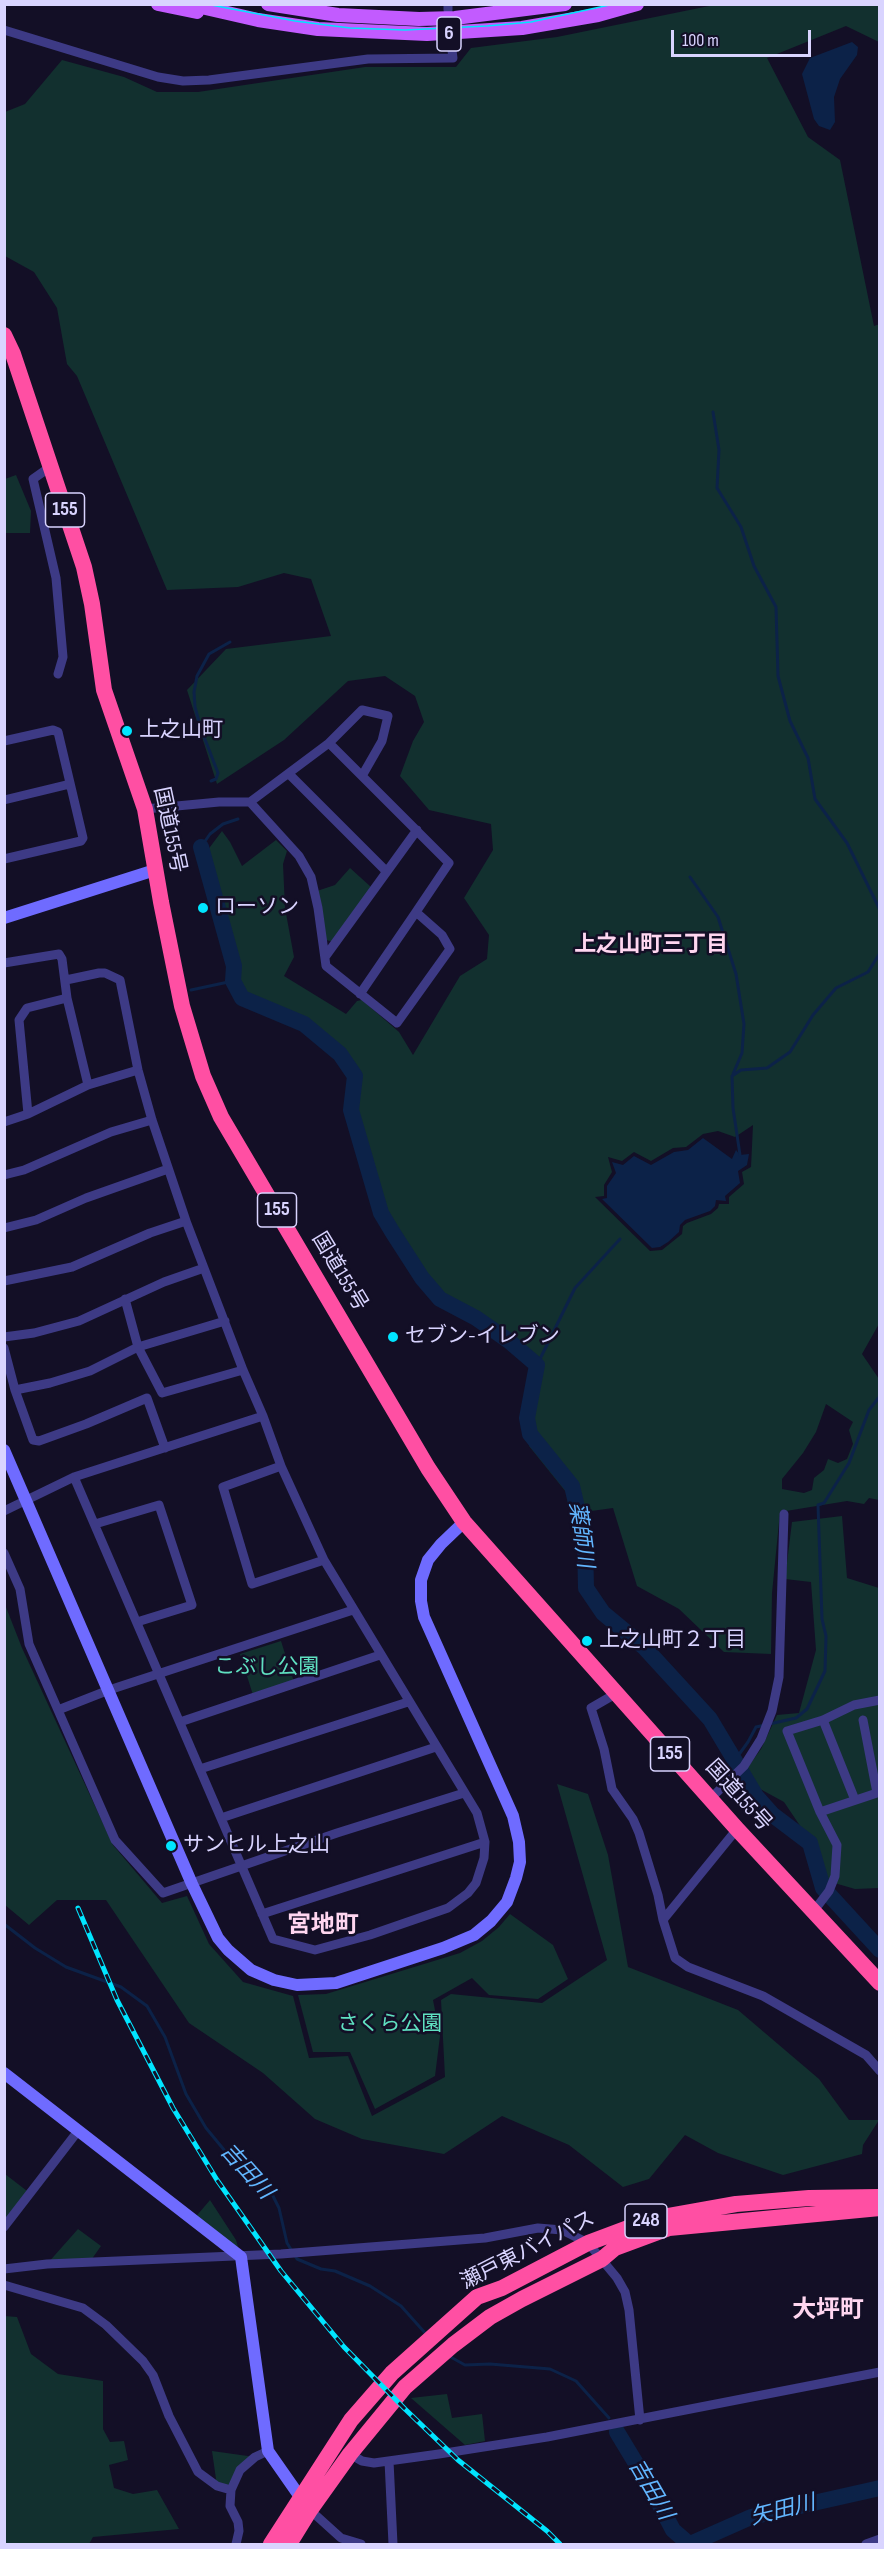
<!DOCTYPE html>
<meta charset="utf-8">
<style>
body{margin:0}
#map{position:relative;width:884px;height:2549px;overflow:hidden;background:#130f26;font-family:"Sofia Sans Condensed",sans-serif}
canvas{display:block}
.frame{position:absolute;inset:0;border:6px solid #d9d4ff;pointer-events:none}
.scale{position:absolute;left:671px;top:30px;width:140px;height:27px;box-sizing:border-box;border:3px solid #d9d4ff;border-top:0;padding-left:8px;font-size:18px;line-height:21px;white-space:nowrap;color:#d9d4ff;-webkit-text-stroke:4px #130f26;paint-order:stroke}
</style>
<div id="map">
<canvas width="884" height="2549"></canvas>
<div class="frame"></div>
<div class="scale">100 m</div>
</div>
<script>
const ctx = document.querySelector('canvas').getContext('2d');
ctx.lineJoin = 'round';
function fill(path, color) { ctx.fillStyle = color; ctx.fill(path, 'evenodd'); }
const poly = rows => new Path2D(rows.map(r => 'M' + r).join(''));
function strokePath(path, color, width, dash) { ctx.strokeStyle = color; ctx.lineWidth = width; ctx.lineCap = dash ? 'butt' : 'round'; ctx.setLineDash(dash || []); ctx.stroke(path); }
function label(font, color, halo, rows, align = 'center') {
  ctx.font = font + ' "Sofia Sans Condensed","Noto Sans JP",sans-serif'; ctx.lineWidth = 5; ctx.setLineDash([]); ctx.textBaseline = 'middle'; ctx.strokeStyle = halo; ctx.fillStyle = color; for (const [text, x, y, turn = 0] of rows) {
    ctx.save(); ctx.translate(x, y); ctx.rotate((+turn || 0) * Math.PI / 180); ctx.textAlign = isNaN(turn) ? turn : align; if (halo) ctx.strokeText(text, 0, 0); ctx.fillText(text, 0, 0); ctx.restore();
  }
}
fill(poly([
 [714,5,879,5,879,42,846,26,767,58,808,137,840,160,874,326,880,324,880,1322,862,1354,879,1379,879,1500,869,1498,864,1504,847,1501,780,1512,772,1593,771,1654,724,1652,679,1609,637,1586,613,1508,570,1514,566,1492,529,1446,541,1364,515,1337,449,1299,428,1279,387,1213,379,1190,354,1111,359,1075,342,1049,296,1014,249,998,226,979,226,957,232,941,207,851,222,831,230,842,242,866,276,840,287,851,283,864,285,908,294,957,284,976,346,1014,357,1001,362,1000,399,1032,413,1055,460,976,487,959,489,935,464,898,493,850,491,824,429,810,400,776,413,741,424,722,415,696,385,676,348,681,284,740,217,784,187,690,226,649,331,636,311,579,284,573,238,587,167,590,77,376,67,364,57,308,34,272,5,256,5,112,25,104,62,60,124,77,157,92,198,92,365,67,456,67,471,48,557,37],
 [753,1125,751,1167,742,1172,744,1184,729,1197,729,1204,719,1204,718,1208,711,1214,687,1223,683,1226,682,1234,662,1250,650,1251,595,1197,604,1196,604,1185,612,1172,608,1157,622,1161,634,1152,651,1161,673,1148,686,1147,703,1134,718,1131,735,1137],
 [826,1404,853,1422,849,1430,853,1444,847,1459,838,1463,828,1459,824,1470,814,1478,812,1490,804,1493,782,1489,782,1479,803,1453,816,1432],
 [16,475,31,511,30,533,5,533,5,479],
 [350,868,371,887,334,942,326,940,317,891,335,885],
 [842,1516,847,1578,879,1588,879,1888,855,1889,824,1880,813,1845,784,1802,740,1778,761,1749,777,1715,799,1713,816,1650,811,1582,785,1579,792,1522],
 [4,1602,22,1648,113,1845,162,1903,187,1896,209,1944,243,1982,293,1996,309,2058,348,2056,372,2116,445,2077,441,2000,451,1994,542,2003,607,1960,557,1784,588,1794,608,1855,628,1967,738,2010,819,2079,849,2120,879,2120,863,2145,862,2154,783,2175,718,2153,685,2135,649,2179,623,2187,569,2145,502,2116,444,2154,362,2139,315,2119,263,2073,189,2023,106,1900,57,1900,29,1925,5,1905],
 [281,1641,294,1682,253,1695,240,1654],
 [510,1914,553,1945,568,1979,538,1999,489,1995,472,1978,433,2000,440,2036,435,2076,375,2109,350,2052,313,2052,298,1995,326,1994,460,1953,482,1941,499,1927],
 [5,2174,31,2194,5,2227],
 [210,2200,236,2240,241,2257,193,2220],
 [78,2229,101,2246,89,2263,47,2264],
 [4,2316,17,2317,31,2354,58,2374,103,2381,103,2429,110,2442,124,2441,128,2460,109,2465,114,2488,133,2494,157,2490,179,2529,93,2537,89,2544,5,2544],
 [447,2394,452,2418,482,2414,485,2441,465,2445,411,2398],
 [212,2451,255,2457,231,2490,217,2486]
]), '#12302f');
fill(poly([
 [852,42,858,47,857,55,840,79,834,97,835,122,830,130,819,126,814,119,802,74,810,58],
 [703,1138,732,1159,736,1150,740,1155,749,1154,747,1165,738,1171,740,1183,725,1196,726,1201,716,1200,715,1206,710,1211,685,1220,680,1225,679,1232,668,1242,660,1247,652,1248,602,1199,607,1198,607,1186,616,1173,612,1162,623,1165,634,1156,651,1165,674,1152,688,1150]
]), '#0c2248');
strokePath(poly([
 [713,412,719,450,717,488,741,527,754,566,776,607,778,676,790,721,808,758,815,799,847,843,880,910],
 [211,781,216,779,218,773,201,729,195,707,194,692,197,676,209,654,230,642],
 [201,847,210,834,223,824,238,819],
 [690,877,718,917,736,974,744,1024,742,1053,733,1074],
 [191,990,233,981],
 [740,1155,733,1108,732,1076,741,1070,767,1068,790,1052,813,1015,836,988,868,972,880,953],
 [537,1365,575,1288,620,1239],
 [735,1760,748,1742,756,1727,796,1718,807,1709,825,1671,826,1636,822,1619,818,1505,824,1503,849,1463,869,1410,880,1396],
 [4,1924,35,1948,66,1967,121,1987,147,2006,165,2037,186,2094,206,2128,225,2151,253,2172,272,2194,279,2208,287,2243,297,2259,321,2269,335,2271,370,2286,401,2306,426,2334],
 [447,2355,465,2365,490,2364,550,2369,576,2381,609,2418]
]), '#0c2248', 3);
strokePath(poly([
 [201,847,234,966,233,981,242,998,304,1024,340,1054,355,1076,351,1110,381,1213,393,1233,422,1278,440,1299,476,1318,509,1341,537,1365,527,1418,530,1434,572,1486,585,1541,586,1588,603,1613,644,1647,710,1719,756,1796,773,1815,810,1843,823,1888,880,1950],
 [617,2432,652,2490,673,2530,689,2544],
 [690,2544,751,2517,880,2488]
]), '#0c2248', 16);
strokePath(poly([
 [448,4,448,10],
 [4,30,158,77,183,81,209,80,368,59,453,58,451,43],
 [50,467,33,479,56,578,63,657,58,674],
 [4,741,53,730,58,732,83,838,81,841,4,859],
 [329,743,362,776],
 [289,774,386,871],
 [4,800,70,784],
 [145,809,219,802,250,802,329,743,362,710,388,716,382,741,362,776,449,863,416,912,442,935,450,949,397,1023,326,966,318,908,311,877,299,856,250,802],
 [325,957,417,830],
 [4,963,59,954,62,959,67,998,88,1085],
 [66,980,99,973,105,973,120,980,138,1070,152,1120,186,1221,243,1370,263,1416],
 [360,994,416,912],
 [28,1114,19,1020,27,1008,67,998],
 [4,1122,28,1114,88,1085,138,1070],
 [4,1175,24,1170,111,1132,152,1120],
 [4,1228,36,1220,86,1198,168,1169],
 [4,1281,72,1267,150,1233,186,1221],
 [125,1299,138,1347,162,1393,243,1370],
 [4,1337,34,1333,79,1321,164,1282,204,1268],
 [4,1348,15,1390,33,1440,39,1441,86,1424,147,1398,165,1448],
 [15,1390,50,1383,90,1371,138,1347,225,1321],
 [281,1466,223,1487,252,1584,324,1560],
 [4,1511,74,1477,263,1416,281,1466,324,1560,477,1813,485,1842,484,1858,476,1883,468,1893,448,1908,370,1935,315,1950,273,1939,74,1477],
 [95,1524,159,1505,192,1605,137,1622],
 [4,1553,20,1589,29,1644,115,1840,163,1893,337,1833,464,1793],
 [617,1693,591,1708,604,1749,612,1789,633,1819,639,1833,658,1895,663,1920],
 [58,1710,109,1690,353,1610],
 [823,1720,855,1800],
 [180,1722,380,1655],
 [200,1769,408,1702],
 [710,1799,744,1766,761,1739,772,1711,779,1677,784,1514],
 [820,1812,877,1793,863,1720],
 [221,1818,436,1747],
 [737,1829,663,1920,675,1958,688,1967,763,1996,866,2055,880,2071],
 [813,1912,829,1891,835,1876,837,1845,820,1812,787,1731,823,1720,854,1705,880,1700],
 [262,1914,485,1842],
 [4,2227,78,2131],
 [4,2269,47,2264,281,2254,485,2238,538,2228,562,2230,588,2243,617,2278,625,2292,629,2310,640,2420],
 [4,2285,83,2308,106,2325,143,2361,153,2375,169,2416,198,2472,217,2486,231,2490],
 [350,2454,362,2461,374,2463,439,2454,547,2437,880,2372],
 [389,2461,393,2544],
 [310,2510,341,2538,361,2544],
 [236,2544,239,2531,238,2522,230,2506,231,2490,240,2470,255,2457,268,2451],
 [866,2544,880,2539]
]), '#3d3a85', 9);
strokePath(poly([
 [4,918,155,870],
 [4,1450,192,1884,218,1938,228,1950,251,1970,274,1980,297,1985,336,1983,443,1948,474,1935,491,1921,507,1902,516,1878,520,1862,519,1842,513,1816,424,1617,421,1601,421,1580,428,1560,441,1544,464,1522],
 [4,2073,241,2257,268,2451,305,2504]
]), '#6f6bff', 12);
strokePath(poly([
 [158,4,197,12],
 [188,4,258,20,318,29,427,34,522,28,598,15,637,4],
 [268,4,338,15,419,19,455,18,565,4]
]), '#c25bff', 14);
strokePath(poly([
 [4,335,13,354,84,567,92,604,104,690,145,809,161,902,182,1006,203,1076,221,1117,428,1468,464,1522,737,1829,880,1983],
 [271,2544,351,2420,392,2373,477,2297,502,2288,588,2243,652,2219,736,2204,809,2198,880,2197],
 [289,2544,310,2510,350,2454,405,2387,453,2345,490,2317,522,2299,602,2259,615,2248,669,2228,880,2208]
]), '#ff4fa3', 16);
strokePath(poly([
 [206,4,295,21,350,28,405,30,487,26,531,22,614,4]
]), '#00e5ff', 1.5);
const rail = poly([
 [78,1908,117,2000,173,2108,217,2180,281,2271,344,2347,405,2409,458,2460,547,2531,560,2544]
]);
strokePath(rail, '#00e5ff', 5);
strokePath(rail, '#130f26', 3, [9]);
for (const [x, y, r, color] of [
 [127,731,6,"#00e5ff"],
 [203,908,6,"#00e5ff"],
 [393,1337,6,"#00e5ff"],
 [587,1641,6,"#00e5ff"],
 [171,1846,6,"#00e5ff"]
]) { const dot = new Path2D(); dot.arc(x, y, r, 0, 2 * Math.PI); ctx.fillStyle = color; ctx.fill(dot); strokePath(dot, '#130f26', 2); }
for (const [x, y, w] of [
 [449,34,24],
 [65,510,39],
 [277,1210,39],
 [670,1754,39],
 [646,2221,42]
]) { const box = new Path2D(); box.roundRect(x - w / 2, y - 17, w, 34, 4.5); ctx.fillStyle = '#130f26'; ctx.fill(box); strokePath(box, '#d9d4ff', 1.5); }
label('bold 20px', '#d9d4ff', null, [
 ["6",449,34],
 ["155",65,510],
 ["155",277,1210],
 ["155",670,1754],
 ["248",646,2221]
]);
label('21px', '#d9d4ff', '#130f26', [
 ["上之山町",139,731],
 ["ローソン",215,908],
 ["セブン-イレブン",405,1337],
 ["上之山町２丁目",599,1641],
 ["サンヒル上之山",183,1846]
], 'left');
label('21px', '#d9d4ff', '#130f26', [
 ["国道155号",169,830,78],
 ["国道155号",339,1272,59],
 ["国道155号",738,1796,48],
 ["瀬戸東バイパス",528,2251,-27]
]);
label('21px', '#5fe0c0', '#130f26', [
 ["こぶし公園",267,1668],
 ["さくら公園",390,2025]
]);
label('bold 22px', '#ffd6f0', '#130f26', [
 ["上之山町三丁目",651,945]
]);
label('italic 22px', '#62b6ff', '#130f26', [
 ["薬師川",580,1535,82],
 ["吉田川",246,2172,48],
 ["吉田川",650,2490,60],
 ["矢田川",783,2511,-14]
]);
label('bold 24px', '#ffd6f0', '#130f26', [
 ["宮地町",323,1926],
 ["大坪町",828,2311]
]);
</script>
